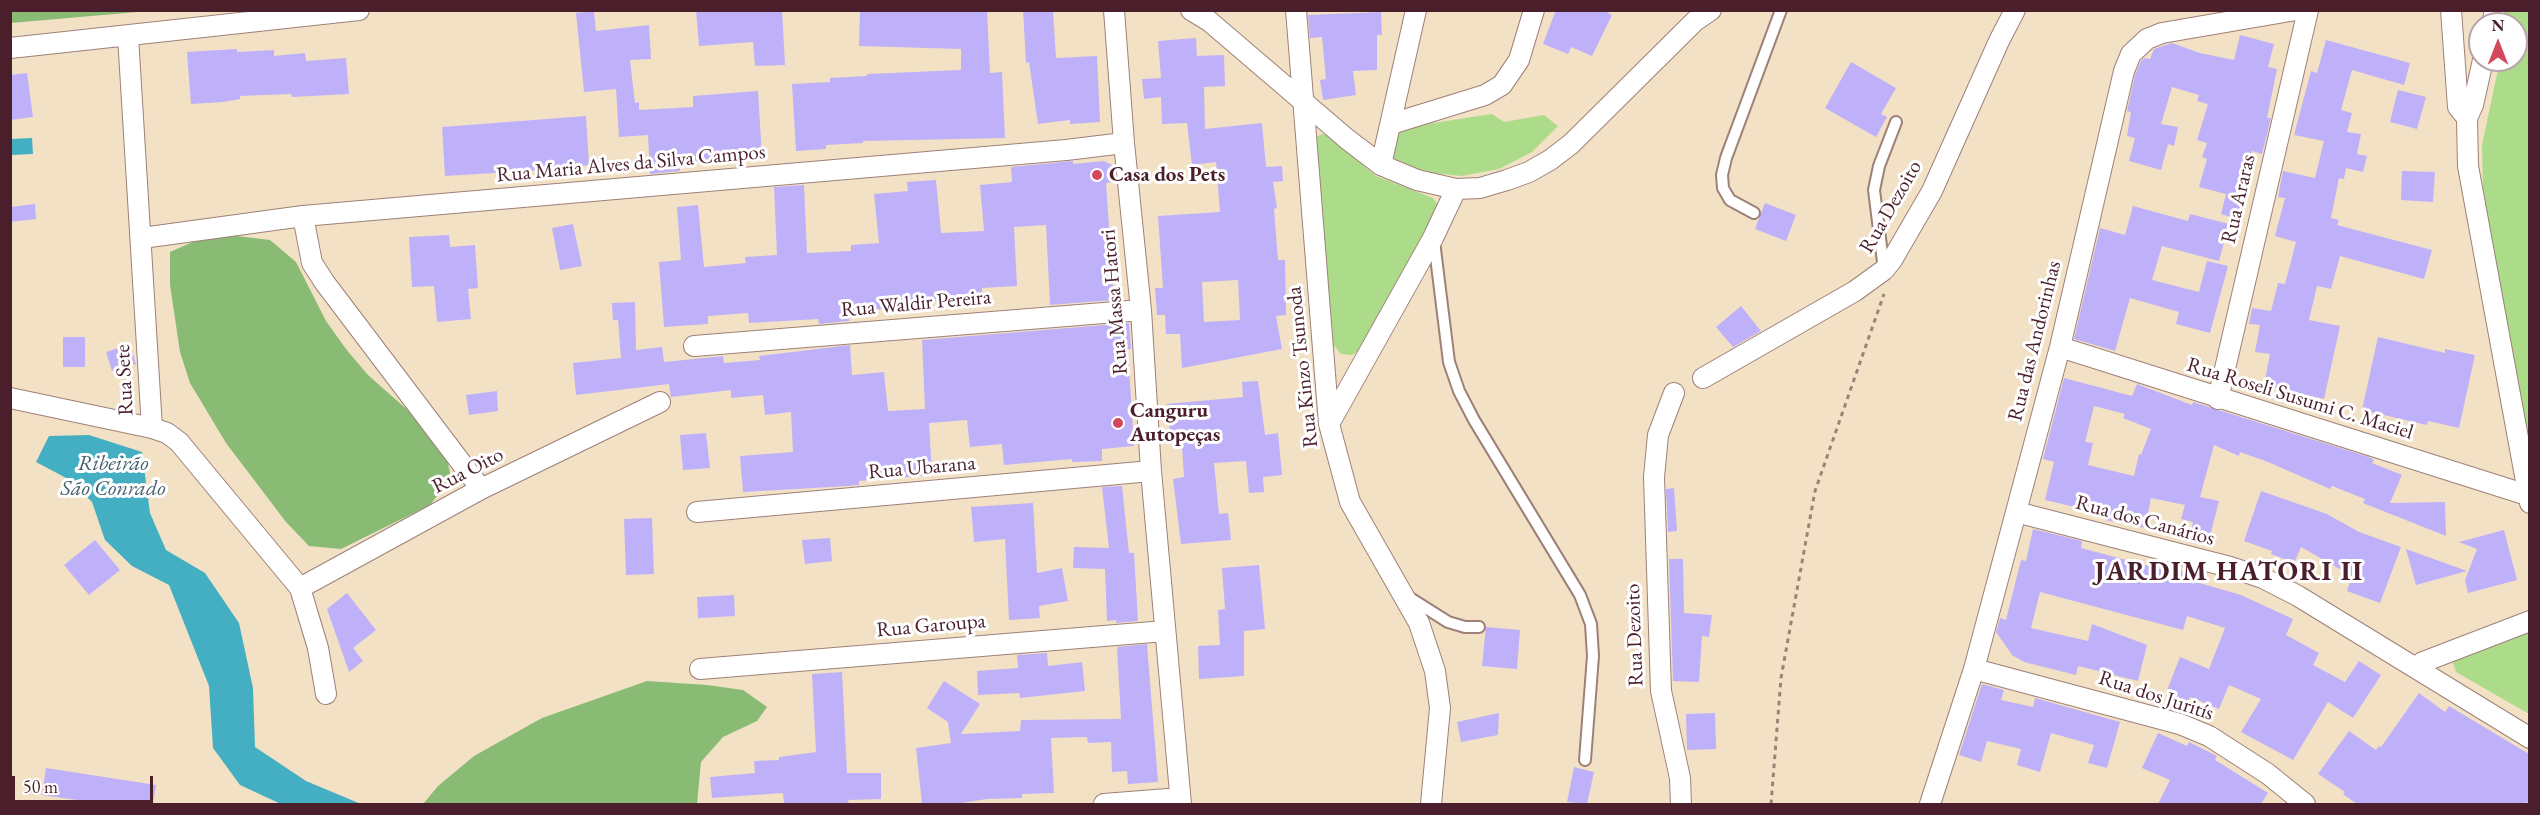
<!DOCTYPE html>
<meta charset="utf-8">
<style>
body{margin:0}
#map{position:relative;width:2540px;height:815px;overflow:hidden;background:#f3e1c5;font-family:"EB Garamond",serif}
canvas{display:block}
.frame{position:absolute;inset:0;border:12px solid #4a1f2b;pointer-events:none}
.north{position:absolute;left:2468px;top:12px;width:60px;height:60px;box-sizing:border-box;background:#fff;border:2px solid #b7a5aa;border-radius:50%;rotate:0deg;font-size:16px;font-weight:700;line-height:24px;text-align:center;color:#4a1f2b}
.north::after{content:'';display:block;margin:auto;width:21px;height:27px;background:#d1495b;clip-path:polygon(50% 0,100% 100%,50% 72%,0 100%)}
.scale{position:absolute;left:12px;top:776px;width:141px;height:27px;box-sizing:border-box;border:3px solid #4a1f2b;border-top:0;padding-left:8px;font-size:18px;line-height:21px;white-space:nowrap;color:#4a1f2b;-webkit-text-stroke:4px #fff;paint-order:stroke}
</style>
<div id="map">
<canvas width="2540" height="815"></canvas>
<div class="frame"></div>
<div class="north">N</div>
<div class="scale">50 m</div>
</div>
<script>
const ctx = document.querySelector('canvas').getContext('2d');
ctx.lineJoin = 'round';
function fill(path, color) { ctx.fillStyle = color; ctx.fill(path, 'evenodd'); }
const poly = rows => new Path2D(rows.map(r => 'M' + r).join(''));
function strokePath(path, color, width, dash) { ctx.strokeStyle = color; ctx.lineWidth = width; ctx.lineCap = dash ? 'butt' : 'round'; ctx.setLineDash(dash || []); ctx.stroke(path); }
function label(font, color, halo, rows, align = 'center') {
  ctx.font = font + ' "EB Garamond",serif'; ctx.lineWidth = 6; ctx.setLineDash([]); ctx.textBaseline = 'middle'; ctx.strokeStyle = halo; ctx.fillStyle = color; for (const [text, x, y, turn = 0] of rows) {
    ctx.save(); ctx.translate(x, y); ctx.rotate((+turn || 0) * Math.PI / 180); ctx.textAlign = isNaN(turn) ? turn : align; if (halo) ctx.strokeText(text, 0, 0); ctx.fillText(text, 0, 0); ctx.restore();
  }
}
fill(poly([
 [2505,11,2529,11,2529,442,2505,326,2483,188,2482,145,2500,60,2516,60,2516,24,2504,24],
 [1492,114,1504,122,1544,115,1558,126,1532,152,1499,169,1462,176,1425,172,1391,157,1401,128],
 [1322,134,1328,135,1376,176,1433,198,1437,204,1436,211,1361,349,1352,355,1341,354,1331,342,1316,137],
 [2529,625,2529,714,2456,672,2453,663,2454,658]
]), '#acdb89');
fill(poly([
 [11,10,149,10,149,11,11,23],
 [237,236,270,240,296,262,326,321,346,349,368,375,420,421,444,445,451,478,430,505,341,549,309,546,286,522,226,443,190,383,180,352,170,285,170,252,197,240],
 [647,681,707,685,743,690,767,707,757,721,723,737,701,762,697,804,423,804,438,786,474,756,542,718]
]), '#89bb75');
fill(poly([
 [32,138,33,154,11,155,11,139],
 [89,435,142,452,150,513,166,550,205,573,239,623,253,688,255,747,306,781,361,804,281,804,240,785,213,748,209,686,169,585,132,566,105,540,92,502,70,480,36,462,49,436]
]), '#44afc3');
fill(poly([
 [696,10,782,10,785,65,755,66,753,42,699,46],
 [860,10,987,10,990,73,1002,72,1005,138,863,141,863,143,826,145,826,149,796,151,792,84,830,82,830,78,867,76,867,74,961,70,961,49,859,46],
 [1023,10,1053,10,1056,58,1097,56,1100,122,1070,124,1070,120,1038,124,1029,62,1026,63],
 [1556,10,1603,10,1612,15,1592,56,1571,47,1568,54,1543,44],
 [594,11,596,31,649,25,651,59,630,60,635,103,639,102,639,110,693,107,693,96,758,91,762,157,679,164,680,171,650,174,648,135,619,137,616,89,584,92,576,13],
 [1381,12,1382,35,1377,35,1377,70,1353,71,1356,95,1323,100,1320,80,1326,79,1322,37,1310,38,1308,15],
 [2240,35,2274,44,2268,67,2277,69,2267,118,2271,118,2262,154,2252,151,2239,203,2244,205,2240,220,2221,214,2226,194,2199,187,2207,159,2202,157,2207,143,2197,140,2208,104,2197,101,2199,95,2172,87,2161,124,2178,127,2174,146,2168,144,2161,170,2129,161,2135,138,2127,136,2131,112,2127,111,2135,75,2141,61,2144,58,2150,59,2154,49,2172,43,2200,53,2234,60],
 [1196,38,1197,56,1224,55,1225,86,1204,87,1205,129,1262,123,1266,167,1282,166,1283,181,1273,182,1277,208,1274,209,1278,260,1285,260,1286,315,1276,316,1282,349,1182,368,1180,334,1166,334,1165,315,1157,315,1155,288,1163,288,1158,216,1220,212,1216,162,1192,165,1187,123,1162,124,1161,97,1144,99,1142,79,1161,78,1158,41],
 [1238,280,1240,320,1204,322,1202,282],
 [2326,40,2410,63,2404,85,2352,70,2341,110,2352,113,2347,132,2361,134,2357,154,2367,156,2363,172,2346,168,2344,179,2339,178,2331,218,2339,220,2337,225,2432,250,2424,279,2340,256,2331,289,2317,286,2309,320,2340,326,2324,399,2264,385,2270,354,2255,352,2260,325,2249,324,2252,308,2271,311,2278,283,2285,284,2296,242,2275,236,2285,198,2278,197,2283,171,2315,178,2324,141,2294,135,2311,71,2317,73],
 [237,49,237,52,274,50,274,56,305,53,306,61,346,58,349,94,292,97,291,94,240,96,240,99,223,102,191,104,187,52],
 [1851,62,1896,88,1881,114,1887,117,1876,137,1825,108],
 [27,73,33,117,10,120,10,75],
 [2398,90,2426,97,2417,129,2390,122],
 [586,116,589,165,560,169,445,176,442,127],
 [1073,161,1073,164,1104,161,1114,166,1116,182,1106,183,1114,300,1050,305,1046,225,1014,227,1017,286,982,288,982,297,884,303,884,309,850,311,849,321,819,324,818,319,749,323,748,313,708,316,708,324,664,327,659,262,681,260,677,207,698,205,704,267,746,263,745,257,777,255,774,187,804,185,807,253,851,251,851,245,879,243,874,194,908,191,907,182,936,180,941,233,984,231,980,185,1012,182,1011,167],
 [2402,171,2435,172,2433,202,2401,200],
 [1765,203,1796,215,1786,241,1755,229],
 [35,204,36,219,10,222,10,207],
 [2133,206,2188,221,2190,214,2229,224,2219,261,2162,246,2152,280,2199,292,2207,261,2228,266,2210,333,2176,324,2179,312,2130,298,2115,351,2074,339,2100,228,2125,235],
 [573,224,582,266,560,270,552,228],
 [449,235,450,247,475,245,478,288,468,289,471,319,437,322,434,286,412,287,409,237],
 [635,302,636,350,662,347,664,362,723,356,724,363,760,360,759,356,850,345,852,375,884,372,888,411,925,409,922,340,1129,323,1131,349,1128,349,1130,383,1134,446,1102,449,1102,461,1072,462,1072,459,1004,465,1002,444,970,447,967,420,929,423,932,475,859,481,859,485,848,486,743,492,740,456,793,452,791,412,765,415,763,395,731,398,731,390,671,397,669,384,576,395,573,363,621,358,618,320,613,320,612,303],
 [1741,306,1761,331,1733,347,1716,327],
 [63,337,85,337,85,367,63,367],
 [2378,337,2445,353,2445,349,2475,355,2459,428,2428,421,2427,425,2362,410],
 [130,344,136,364,112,371,106,352],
 [2064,378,2132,396,2137,384,2192,405,2193,402,2369,457,2374,460,2372,463,2402,475,2390,503,2445,502,2446,536,2363,503,2365,499,2332,486,2330,489,2268,462,2240,452,2239,456,2214,445,2200,497,2219,501,2210,536,2191,531,2193,522,2181,519,2185,505,2151,498,2145,528,2105,520,2107,511,2076,503,2075,507,2045,500,2054,462,2043,459],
 [2094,406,2125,414,2123,418,2151,429,2141,455,2139,454,2134,476,2088,465,2093,443,2085,442],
 [1258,381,1265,435,1278,433,1282,475,1263,477,1264,492,1249,493,1246,461,1214,463,1219,514,1228,513,1231,540,1181,544,1173,479,1184,477,1181,430,1170,432,1167,404,1243,397,1242,382],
 [497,391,498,411,469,415,466,395],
 [706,433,710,468,683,470,680,435],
 [1122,486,1129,553,1134,553,1138,621,1116,623,1116,620,1107,621,1105,569,1073,568,1074,547,1109,548,1102,487],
 [1674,488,1677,531,1668,532,1666,489],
 [2261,491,2327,514,2359,532,2401,547,2380,603,2347,591,2352,576,2301,547,2294,563,2271,554,2272,551,2244,541],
 [1033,503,1037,573,1062,568,1068,601,1039,606,1040,618,1009,620,1005,539,974,542,971,507],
 [652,518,654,574,626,575,624,519],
 [2033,529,2082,541,2081,548,2168,571,2169,568,2197,575,2196,582,2241,595,2293,619,2286,635,2319,653,2313,665,2345,682,2359,661,2381,675,2353,718,2328,702,2293,760,2241,732,2261,699,2229,685,2219,709,2190,697,2188,702,2166,693,2180,657,2209,669,2225,628,2187,616,2183,630,2040,592,2031,628,2088,641,2092,624,2147,645,2138,681,2078,666,2076,675,2024,662,2012,655,1996,632,2000,618,2006,620,2021,560,2026,561],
 [2504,530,2517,580,2468,593,2465,580,2477,549,2459,542],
 [830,538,832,561,805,564,802,540],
 [95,540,120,570,89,595,64,565],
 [2406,549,2467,571,2416,585],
 [1669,559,1683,559,1684,613,1712,615,1709,637,1702,636,1699,682,1673,681],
 [1259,565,1265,629,1244,631,1244,676,1199,679,1198,646,1220,645,1218,610,1225,609,1222,568],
 [347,593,376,630,353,648,363,661,349,672,327,609],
 [734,595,735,616,698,618,697,597],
 [1486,627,1520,630,1517,669,1482,666],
 [1147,644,1158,782,1128,784,1127,771,1112,772,1111,742,1088,743,1087,737,1051,738,1054,793,1022,794,1022,798,987,799,955,804,922,804,916,748,951,743,948,722,927,708,944,681,980,704,961,734,1020,731,1021,720,1121,719,1117,647],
 [1047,653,1048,666,1082,662,1085,691,1020,698,1019,693,978,695,977,671,1018,668,1017,655],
 [842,672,847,773,881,773,881,799,848,800,849,804,784,804,783,793,712,798,710,777,755,773,754,761,779,760,779,757,816,752,812,674],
 [1982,684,2004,690,2001,700,2033,707,2035,698,2120,722,2107,768,2088,763,2094,745,2051,733,2040,772,2017,765,2021,749,1987,741,1981,762,1959,755],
 [2419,693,2445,712,2449,706,2529,754,2529,802,2519,804,2357,804,2343,794,2345,792,2318,774,2349,731,2376,750,2379,746,2381,747],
 [1499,713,1498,735,1461,742,1457,722],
 [1715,713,1716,749,1687,750,1686,714],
 [2158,733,2187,746,2189,742,2217,756,2215,760,2268,793,2261,804,2158,804,2170,780,2142,768],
 [1574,767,1594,772,1587,804,1567,802],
 [46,768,156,785,153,804,105,804,42,795]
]), '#bfb1f9');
const lane = poly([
 [1754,213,1730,200,1723,188,1722,175,1726,158,1781,10],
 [1434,241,1449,362,1459,391,1474,420,1580,595,1591,624,1593,656,1585,760],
 [1884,270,1874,190,1879,166,1896,122],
 [1410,598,1448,622,1465,627,1479,627]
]);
const street = poly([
 [1114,10,1124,143,1141,310,1151,471,1181,804],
 [1191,10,1209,21,1347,139,1381,165,1417,180,1456,189,1480,188,1507,180,1529,172,1550,160,1571,144,1695,21,1711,10],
 [1296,10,1329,424,1350,502,1419,623,1435,671,1440,708,1431,804],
 [2451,10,2458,107,2467,118],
 [2492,24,2495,10],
 [128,36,152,428],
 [10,48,359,10],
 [2483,60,2473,105,2467,118,2468,166,2530,503],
 [1391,124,1485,95,1502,85,1519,60,1534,10],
 [1381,165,1416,10],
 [303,216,312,263,325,283,481,489],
 [142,238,303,216,1066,150,1124,143],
 [694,346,1141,310],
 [2060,347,2527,495],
 [1703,378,1855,291,1884,270,1892,260,1932,191,1999,41,2015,10],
 [1674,393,1658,435,1654,477,1661,691,1680,778,1681,804],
 [10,398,152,428,167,433,179,442,300,588,318,648,326,694],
 [2218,399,2308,10],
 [1329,424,1433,238,1456,189],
 [697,512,1151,471],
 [2016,512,2230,567,2263,578,2298,596,2530,738],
 [300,588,481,489,660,402],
 [2416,667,2423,662,2530,621],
 [700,669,1165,631],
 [1974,669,2180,724,2209,736,2268,774,2305,804],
 [1104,804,1180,798],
 [1930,804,1974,669,2016,512,2060,347,2124,71,2131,54,2147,39,2162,33,2296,10]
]);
strokePath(lane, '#9e8078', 14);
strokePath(street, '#9e8078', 22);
strokePath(poly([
 [1771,804,1781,678,1815,491,1884,294]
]), '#9e8078', 3, [4.5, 4.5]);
strokePath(lane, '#fff', 10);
strokePath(street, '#fff', 20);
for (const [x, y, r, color] of [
 [1097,175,6,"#d1495b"],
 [1118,423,6,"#d1495b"]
]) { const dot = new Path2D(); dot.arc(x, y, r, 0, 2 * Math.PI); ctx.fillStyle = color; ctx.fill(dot); strokePath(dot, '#fff', 2); }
label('21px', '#4a1f2b', '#fff', [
 ["Rua Maria Alves da Silva Campos",631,164,-5],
 ["Rua Araras",2239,199,-77],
 ["Rua Dezoito",1891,207,-60],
 ["Rua Massa Hatori",1115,302,-95],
 ["Rua Waldir Pereira",916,304,-5],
 ["Rua das Andorinhas",2035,341,-76],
 ["Rua Kinzo Tsunoda",1303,367,-96],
 ["Rua Sete",125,380,-93],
 ["Rua Roseli Susumi C. Maciel",2300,399,17],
 ["Rua Ubarana",922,468,-5],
 ["Rua Oito",468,471,-27],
 ["Rua dos Canários",2145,521,15],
 ["Rua Garoupa",931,626,-5],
 ["Rua Dezoito",1635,635,-92],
 ["Rua dos Juritís",2156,696,18]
]);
label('bold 21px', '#4a1f2b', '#fff', [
 ["Casa dos Pets",1109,175],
 ["Canguru",1130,411],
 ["Autopeças",1130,435]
], 'left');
label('italic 22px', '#47606f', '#fff', [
 ["Ribeirão",113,464],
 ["São Conrado",113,489]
]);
ctx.letterSpacing = '1.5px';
label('bold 27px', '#4a1f2b', '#fff', [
 ["JARDIM HATORI II",2229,573]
]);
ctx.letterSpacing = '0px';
</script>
